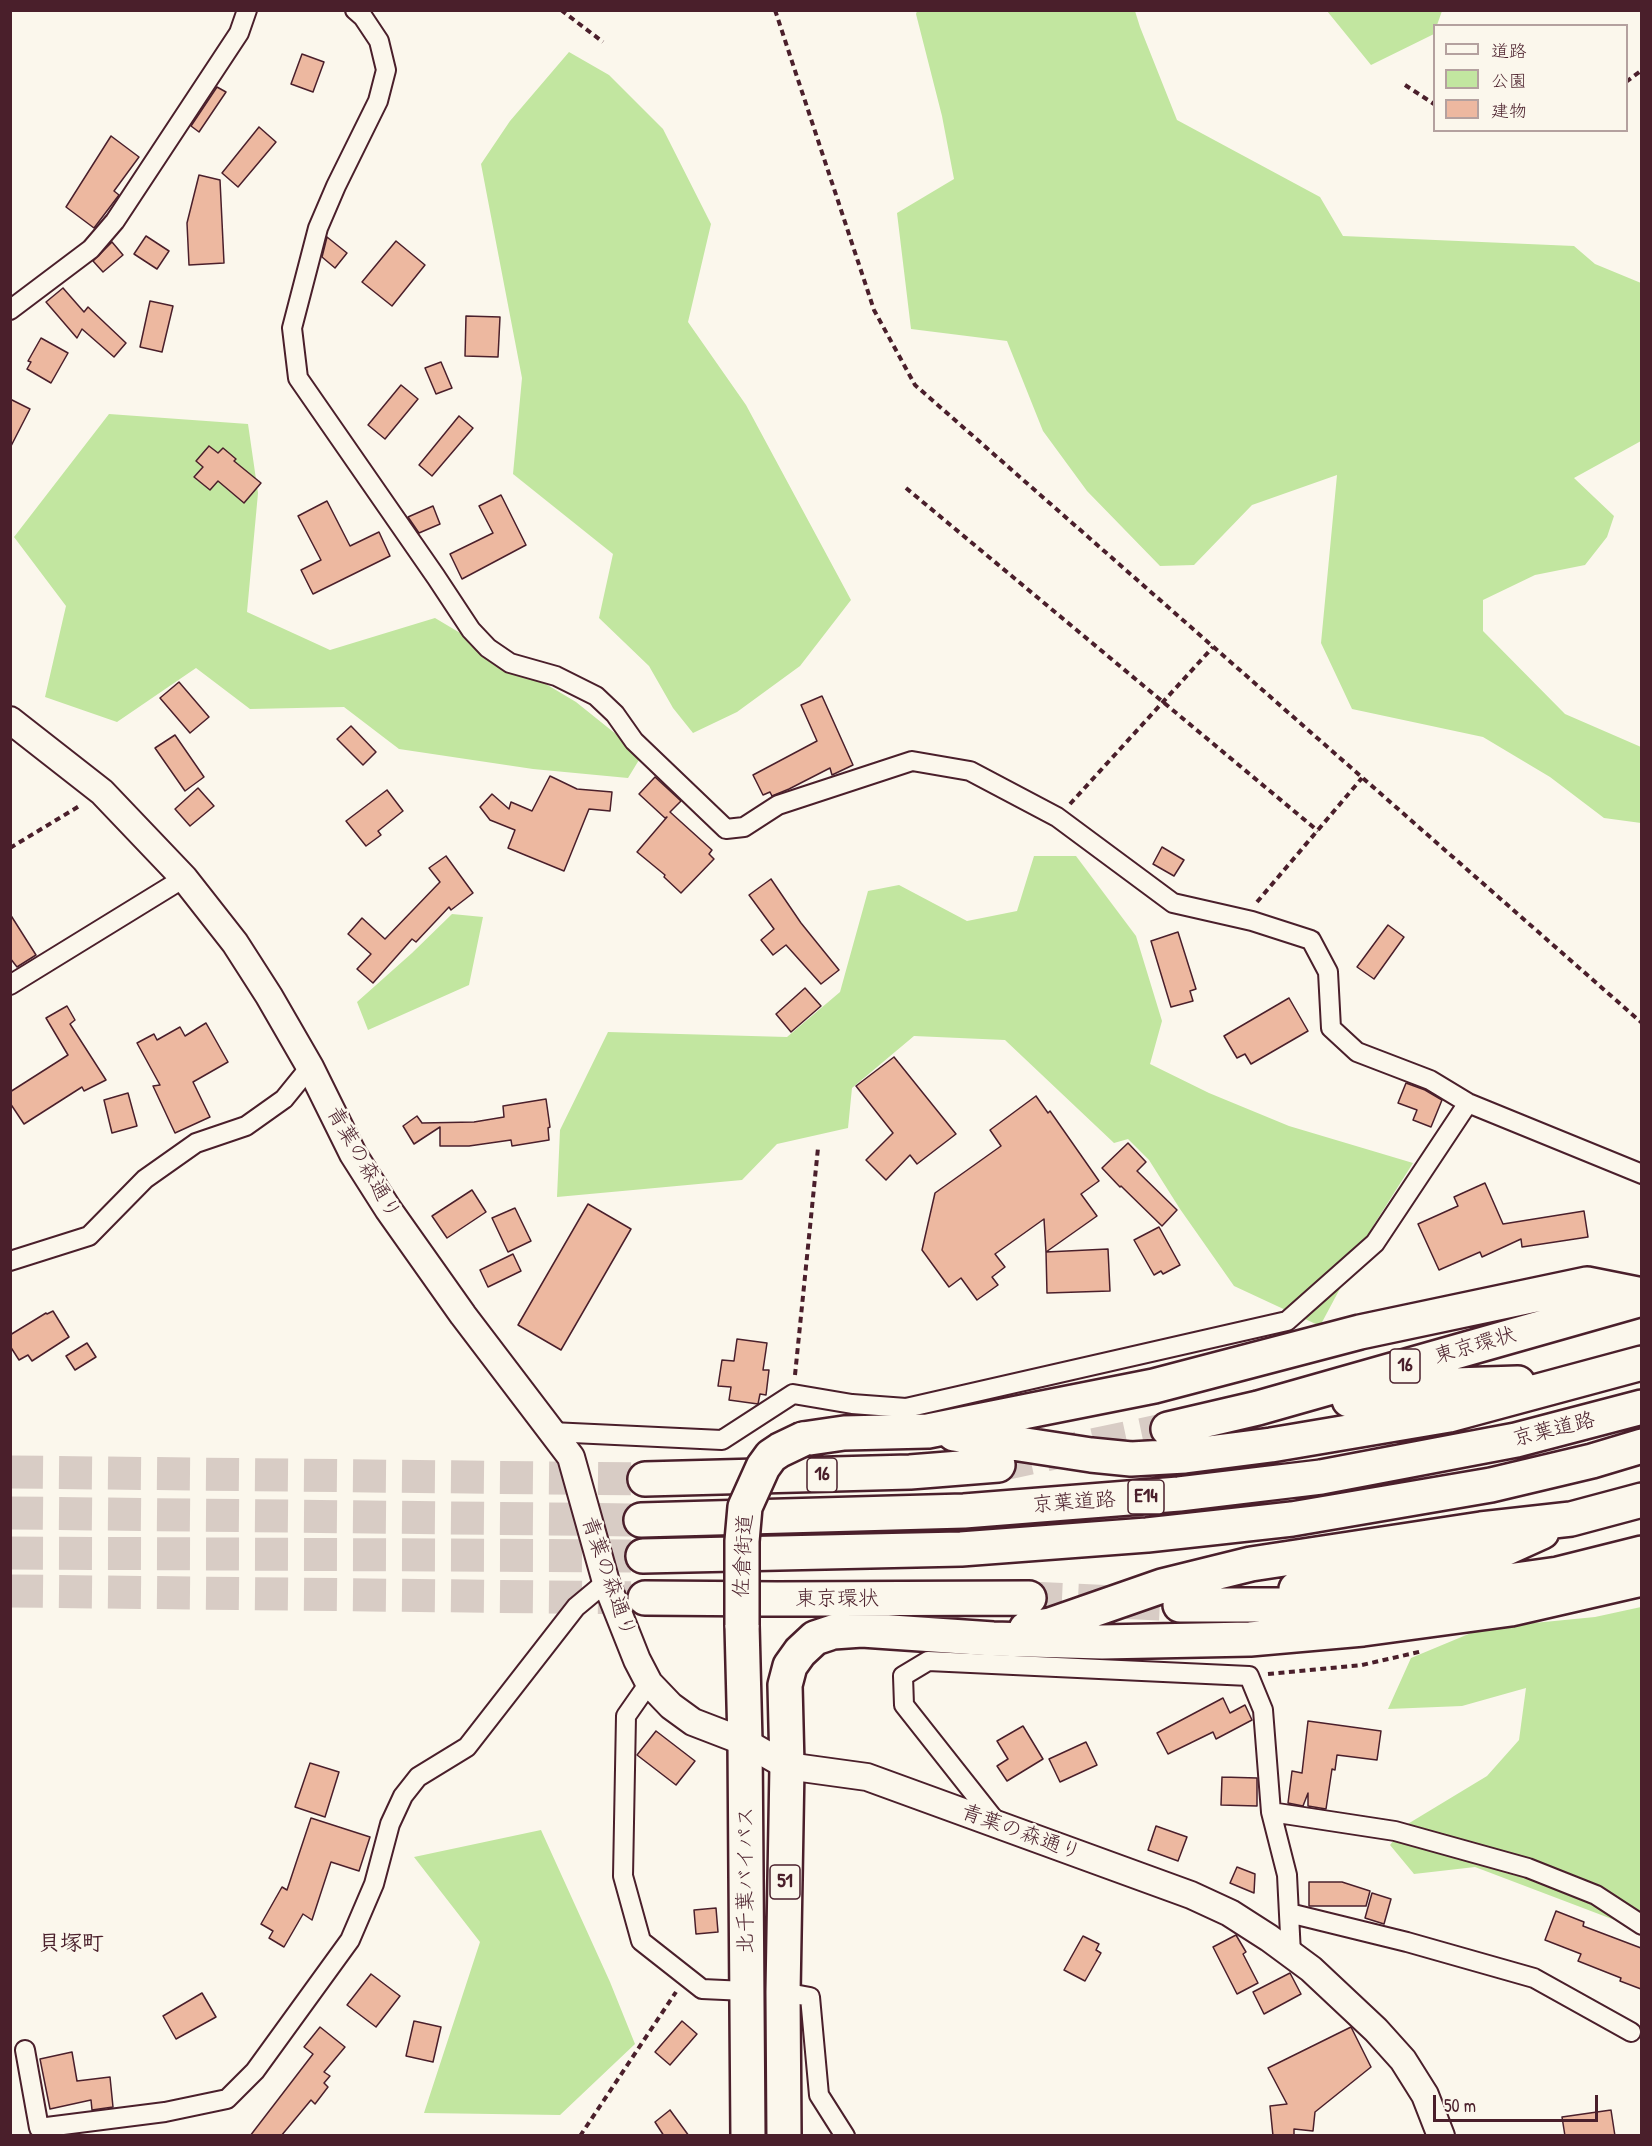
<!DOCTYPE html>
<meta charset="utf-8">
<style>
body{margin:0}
#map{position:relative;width:1652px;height:2146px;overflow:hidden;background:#fbf7ec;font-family:"Patrick Hand","Klee One",sans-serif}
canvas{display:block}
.frame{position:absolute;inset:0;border:12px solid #4a1f2b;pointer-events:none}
.legend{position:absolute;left:1433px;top:24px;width:195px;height:108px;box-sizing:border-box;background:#fbf7ec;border:2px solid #b4a19f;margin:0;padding:8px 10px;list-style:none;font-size:18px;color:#4a1f2b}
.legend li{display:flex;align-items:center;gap:12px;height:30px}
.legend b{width:30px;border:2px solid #b4a19f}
.scale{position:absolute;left:1433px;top:2095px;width:165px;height:27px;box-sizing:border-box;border:3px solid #4a1f2b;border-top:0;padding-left:8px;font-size:18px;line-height:21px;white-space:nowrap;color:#4a1f2b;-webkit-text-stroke:4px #fbf7ec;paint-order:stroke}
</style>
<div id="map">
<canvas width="1652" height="2146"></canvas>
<div class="frame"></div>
<ul class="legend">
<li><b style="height:8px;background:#fbf7ec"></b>道路</li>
<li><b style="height:16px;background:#c2e6a0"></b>公園</li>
<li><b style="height:16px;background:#edb8a0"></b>建物</li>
</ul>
<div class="scale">50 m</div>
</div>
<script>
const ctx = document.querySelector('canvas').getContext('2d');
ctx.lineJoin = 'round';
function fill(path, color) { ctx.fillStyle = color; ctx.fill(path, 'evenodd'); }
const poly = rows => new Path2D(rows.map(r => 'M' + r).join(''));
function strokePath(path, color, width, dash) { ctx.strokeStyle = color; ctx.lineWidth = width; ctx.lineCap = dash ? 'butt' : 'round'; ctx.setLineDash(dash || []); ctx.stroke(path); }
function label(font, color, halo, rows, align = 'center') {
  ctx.font = font + ' "Patrick Hand","Klee One",sans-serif'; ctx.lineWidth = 5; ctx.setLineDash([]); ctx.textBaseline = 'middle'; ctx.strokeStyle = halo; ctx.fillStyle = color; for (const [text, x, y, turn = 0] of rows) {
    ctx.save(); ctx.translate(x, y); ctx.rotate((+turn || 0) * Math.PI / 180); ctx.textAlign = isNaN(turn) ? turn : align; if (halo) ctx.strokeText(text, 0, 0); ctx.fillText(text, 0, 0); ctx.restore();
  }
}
fill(poly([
 [917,11,1135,11,1140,27,1177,120,1320,197,1343,236,1574,246,1595,264,1641,283,1641,441,1574,478,1614,516,1607,537,1585,565,1535,575,1483,600,1483,631,1565,714,1641,747,1641,823,1604,818,1550,777,1483,737,1352,709,1321,643,1337,475,1252,505,1194,565,1160,566,1087,491,1043,431,1007,341,911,329,897,213,954,179,942,116,916,14],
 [1327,11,1442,11,1437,25,1434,26,1434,34,1371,65],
 [569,52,609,75,663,129,711,224,688,322,746,405,851,600,800,666,737,712,693,733,673,708,649,666,599,618,613,554,513,474,522,378,481,164,510,121],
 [109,414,248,424,258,493,247,612,330,650,435,618,576,702,642,755,628,778,533,769,399,749,344,707,250,709,196,668,117,722,45,697,66,606,14,537],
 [1034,856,1076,856,1136,936,1162,1021,1150,1064,1209,1093,1289,1126,1413,1163,1375,1223,1320,1326,1234,1286,1180,1209,1149,1160,1128,1139,1114,1143,1005,1040,914,1036,852,1088,848,1128,777,1144,742,1180,557,1197,560,1130,608,1032,787,1037,840,992,868,891,899,885,967,921,1017,911],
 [452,914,483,917,469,985,368,1030,357,1002,412,953],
 [1641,1607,1642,1908,1633,1927,1475,1867,1414,1874,1390,1845,1406,1825,1487,1776,1519,1740,1526,1688,1462,1706,1388,1709,1411,1658,1483,1628,1595,1617],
 [541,1830,610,1982,635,2044,560,2115,424,2113,480,1942,414,1857]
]), '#c2e6a0');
const building = poly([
 [302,54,324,62,313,92,291,84,302,54],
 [217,87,226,92,199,132,191,126,217,87],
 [259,127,276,142,238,187,222,173,259,127],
 [111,136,139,157,114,191,119,195,94,228,66,207,111,136],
 [199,175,220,180,224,263,189,265,187,223,199,175],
 [146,236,169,251,157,269,134,254,146,236],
 [327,237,347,253,335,268,322,257,327,237],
 [396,241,425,265,392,306,362,282,396,241],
 [112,242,123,255,103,272,93,261,112,242],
 [63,288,84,312,88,307,126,343,114,357,82,329,77,338,46,302,63,288],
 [150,301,173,306,162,352,140,347,150,301],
 [466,316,500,317,498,357,465,356,466,316],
 [41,338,68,353,51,383,27,369,31,362,28,361,41,338],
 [441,362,452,388,436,394,425,368,441,362],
 [401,385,418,399,385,439,368,425,401,385],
 [10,399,30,409,10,448,10,399],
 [459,416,473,428,432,476,419,465,459,416],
 [209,446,218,453,223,448,236,459,234,461,261,483,244,503,218,481,210,490,194,477,203,467,196,461,209,446],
 [501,495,526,545,462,579,450,554,493,533,479,506,501,495],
 [327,501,350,546,379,532,390,556,313,594,301,570,321,560,298,516,327,501],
 [433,506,440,524,419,533,408,517,433,506],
 [179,682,209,717,190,733,160,698,179,682],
 [822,696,853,765,832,775,830,768,789,789,772,796,770,792,763,795,753,775,817,741,801,705,822,696],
 [351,726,376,752,363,765,337,739,351,726],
 [175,735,204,777,185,791,155,748,175,735],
 [550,776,577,789,612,792,610,811,589,809,564,871,508,848,515,830,490,820,480,807,492,794,509,809,511,802,532,811,550,776],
 [655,777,681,801,670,812,712,850,709,854,714,859,681,893,664,877,665,875,637,852,667,817,665,818,639,794,655,777],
 [198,788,214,806,190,826,175,809,198,788],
 [387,790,403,811,378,831,381,835,366,846,346,821,387,790],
 [1162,847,1184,860,1174,876,1153,864,1162,847],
 [446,856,473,893,451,910,449,907,416,942,412,939,373,983,357,969,371,954,348,934,362,918,385,939,440,882,429,868,446,856],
 [771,879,801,923,839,970,821,984,786,945,773,955,761,940,774,929,749,895,771,879],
 [10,914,36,955,17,967,10,958,10,914],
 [1388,925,1404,937,1374,979,1357,967,1388,925],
 [1178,932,1196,989,1190,991,1193,1001,1171,1007,1151,941,1178,932],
 [805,988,821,1006,791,1032,776,1014,805,988],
 [1289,998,1308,1031,1251,1064,1245,1054,1237,1058,1224,1036,1289,998],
 [67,1006,75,1020,70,1024,106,1080,84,1091,82,1087,24,1124,10,1103,10,1092,68,1055,46,1018,67,1006],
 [206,1023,228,1062,193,1082,210,1117,175,1133,153,1086,160,1085,137,1043,154,1034,157,1040,180,1027,185,1036,206,1023],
 [894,1057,956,1134,917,1164,910,1155,886,1180,866,1160,893,1133,856,1086,894,1057],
 [1406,1083,1425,1090,1442,1100,1431,1127,1413,1120,1417,1110,1398,1103,1406,1083],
 [128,1093,137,1126,112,1133,104,1100,128,1093],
 [1036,1096,1048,1113,1050,1111,1099,1181,1081,1194,1097,1216,1046,1252,1044,1219,995,1254,1005,1267,992,1277,998,1285,977,1300,961,1278,949,1287,922,1250,935,1193,1001,1146,990,1130,1036,1096],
 [546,1099,550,1127,548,1128,549,1140,512,1146,511,1140,469,1146,440,1146,440,1127,414,1144,403,1126,417,1116,422,1123,474,1122,504,1117,503,1106,546,1099],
 [1128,1143,1146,1162,1137,1171,1177,1210,1162,1226,1121,1186,1120,1187,1102,1168,1128,1143],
 [1485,1183,1503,1224,1584,1211,1588,1237,1522,1247,1521,1239,1482,1257,1480,1252,1439,1270,1418,1224,1458,1206,1454,1197,1485,1183],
 [472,1190,486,1212,447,1238,432,1216,472,1190],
 [588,1204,631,1229,561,1350,518,1325,588,1204],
 [515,1208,531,1241,508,1252,492,1218,515,1208],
 [1159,1227,1180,1265,1163,1274,1161,1271,1154,1275,1134,1240,1159,1227],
 [1108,1249,1110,1291,1047,1293,1046,1252,1108,1249],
 [513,1254,521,1271,488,1287,480,1270,513,1254],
 [53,1311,69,1337,32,1361,28,1355,19,1360,10,1346,10,1335,46,1313,47,1314,53,1311],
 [737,1339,767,1343,763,1370,769,1370,766,1395,760,1394,758,1404,729,1400,731,1387,718,1386,722,1360,734,1361,737,1339],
 [87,1343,96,1357,75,1370,66,1356,87,1343],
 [1223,1698,1230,1713,1245,1705,1252,1720,1216,1739,1213,1732,1168,1754,1157,1733,1223,1698],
 [1308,1721,1381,1731,1377,1760,1337,1755,1335,1770,1332,1769,1326,1809,1308,1806,1308,1793,1303,1806,1288,1803,1292,1771,1302,1773,1308,1721],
 [1023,1726,1043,1759,1007,1781,997,1766,1008,1759,997,1741,1023,1726],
 [656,1731,695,1761,676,1785,637,1755,656,1731],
 [1086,1742,1097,1765,1060,1782,1049,1759,1086,1742],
 [310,1763,339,1772,325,1817,295,1807,310,1763],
 [1222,1777,1257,1778,1257,1806,1221,1805,1222,1777],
 [311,1818,370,1837,359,1871,331,1862,312,1920,303,1914,284,1947,269,1938,273,1931,261,1924,282,1887,287,1890,311,1818],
 [1156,1826,1187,1837,1178,1861,1148,1850,1156,1826],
 [1237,1867,1255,1874,1254,1893,1230,1883,1237,1867],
 [1309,1882,1342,1882,1370,1891,1366,1906,1309,1906,1309,1882],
 [1372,1893,1391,1899,1384,1924,1365,1918,1372,1893],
 [716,1908,718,1932,696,1934,694,1910,716,1908],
 [1556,1911,1584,1922,1583,1926,1641,1948,1641,1989,1620,1981,1621,1978,1578,1961,1581,1954,1545,1940,1556,1911],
 [1236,1935,1246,1952,1243,1954,1258,1983,1237,1994,1213,1947,1236,1935],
 [1083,1936,1099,1944,1096,1950,1101,1953,1085,1981,1064,1970,1083,1936],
 [1290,1973,1301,1994,1264,2014,1253,1992,1290,1973],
 [371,1974,400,1996,376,2027,347,2005,371,1974],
 [202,1993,216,2017,176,2039,163,2016,202,1993],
 [414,2021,441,2027,433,2062,406,2056,414,2021],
 [682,2021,697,2034,670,2065,655,2052,682,2021],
 [320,2027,345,2047,324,2072,330,2076,324,2083,328,2087,315,2104,311,2100,281,2136,250,2136,313,2054,304,2047,320,2027],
 [1351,2027,1371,2067,1315,2112,1313,2131,1294,2129,1294,2136,1273,2136,1270,2106,1287,2104,1268,2068,1351,2027],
 [72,2052,77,2081,110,2077,113,2107,92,2110,91,2100,50,2109,40,2059,72,2052],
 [670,2110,689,2136,664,2136,655,2122,670,2110],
 [1611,2110,1615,2136,1565,2136,1562,2117,1611,2110]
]);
fill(building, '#edb8a0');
strokePath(building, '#4a1f2b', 1.5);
strokePath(poly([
 [998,1465,1168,1429],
 [10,1472,645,1479],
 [10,1513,641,1520],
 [10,1553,643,1556],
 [10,1591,645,1598],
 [1029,1598,1180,1605]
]), '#d8ccc5', 33, [33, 16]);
const street = poly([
 [355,10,363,17,379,41,386,70,378,101,336,186,318,228,292,328,298,378,436,577,471,630,488,648,510,663,556,676,596,696,615,714,634,741,726,829,744,827,778,805,912,761,970,771,1057,817,1173,903,1252,921,1311,940,1328,972,1331,1028,1357,1052,1430,1080,1468,1103,1642,1174],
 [10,310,91,249,115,221,239,33,247,10],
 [10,985,184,878],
 [10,1261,89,1236,145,1179,196,1143,246,1126,284,1099,310,1067],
 [551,1432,722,1440,793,1394,852,1404,906,1408,1287,1321,1375,1243,1468,1103],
 [649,1683,626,1716,623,1876,641,1941,702,1989,746,1991],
 [1271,1812,1395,1831,1528,1868,1596,1895,1642,1925],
 [998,1824,904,1705,903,1676,928,1661,1249,1676,1263,1710,1271,1812,1287,1875,1291,1954],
 [1289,1913,1407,1942,1534,1978,1631,2032],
 [783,1992,810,1997,819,2095,845,2136],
 [25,2050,39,2128,165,2112,227,2099,255,2071,350,1940,374,1884,390,1824,403,1796,418,1777,467,1747,576,1607,606,1582]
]);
const secondary = poly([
 [10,720,102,792,184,878,235,943,269,996,310,1067,353,1154,388,1209,463,1315,571,1457,606,1582,637,1660,649,1683,671,1706,693,1722,745,1742,787,1766,867,1777,1191,1895,1230,1913,1269,1938,1311,1969,1376,2030,1403,2060,1425,2095,1441,2136]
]);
const highway = poly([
 [1349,1400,1454,1385,1518,1383],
 [1168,1429,1258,1408,1642,1299],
 [954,1434,1091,1455,1131,1459,1185,1456,1271,1445,1449,1415,1642,1363],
 [803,1439,844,1433,928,1431,1028,1411,1154,1386,1360,1332,1587,1284,1642,1295],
 [645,1479,910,1472,998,1465],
 [641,1520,964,1511,1179,1494,1321,1477,1463,1450,1516,1440,1642,1407],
 [643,1556,961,1549,1147,1535,1220,1527,1292,1519,1491,1485,1592,1461,1642,1446],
 [1296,1589,1489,1556,1542,1532],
 [645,1598,777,1599,1029,1598],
 [1180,1605,1337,1605,1558,1574,1642,1553],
 [742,1625,745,1742,748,2136],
 [1026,1629,1050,1625,1162,1586,1251,1564,1481,1529,1571,1519,1642,1500],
 [784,2136,783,1992,787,1766,785,1685,790,1666,800,1652,815,1638,833,1632,862,1630,993,1639,1102,1642,1250,1639,1363,1629,1511,1609,1642,1579]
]);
strokePath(street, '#4a1f2b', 22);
strokePath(secondary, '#4a1f2b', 30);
strokePath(highway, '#4a1f2b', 38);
strokePath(poly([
 [561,10,603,42],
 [775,10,874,310,915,385,1642,1023],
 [1626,82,1642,70],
 [1405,85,1434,104],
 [906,488,1318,831],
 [1070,804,1213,647],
 [10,848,81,805],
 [1257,902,1362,778],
 [795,1375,818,1148],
 [1268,1674,1362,1665,1423,1651],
 [580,2136,676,1992]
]), '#4a1f2b', 4, [6, 4.5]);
strokePath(street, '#fbf7ec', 18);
strokePath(secondary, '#fbf7ec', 26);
strokePath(highway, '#fbf7ec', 33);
const highwayBridge = poly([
 [742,1625,742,1541,745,1507,763,1467,771,1456,780,1450,803,1439]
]);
strokePath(highwayBridge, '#4a1f2b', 38, []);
strokePath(highwayBridge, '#fbf7ec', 33);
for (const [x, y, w] of [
 [1405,1366,30],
 [822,1475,30],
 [1146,1497,36],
 [785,1882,30]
]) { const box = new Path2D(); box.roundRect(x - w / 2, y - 17, w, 34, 4.5); ctx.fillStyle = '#fbf7ec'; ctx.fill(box); strokePath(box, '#4a1f2b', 1.5); }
label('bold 20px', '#4a1f2b', null, [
 ["16",1405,1366],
 ["16",822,1475],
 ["E14",1146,1497],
 ["51",785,1882]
]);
label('21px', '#4a1f2b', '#fbf7ec', [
 ["青葉の森通り",363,1163,60],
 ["東京環状",1475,1346,-16],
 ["京葉道路",1554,1430,-14],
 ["京葉道路",1074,1503,-4],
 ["佐倉街道",744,1556,-87],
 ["青葉の森通り",608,1577,71],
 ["東京環状",837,1599],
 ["青葉の森通り",1021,1833,20],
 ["北千葉バイパス",746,1880,-90]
]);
label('bold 22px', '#4a1f2b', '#fbf7ec', [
 ["貝塚町",71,1944]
]);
</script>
